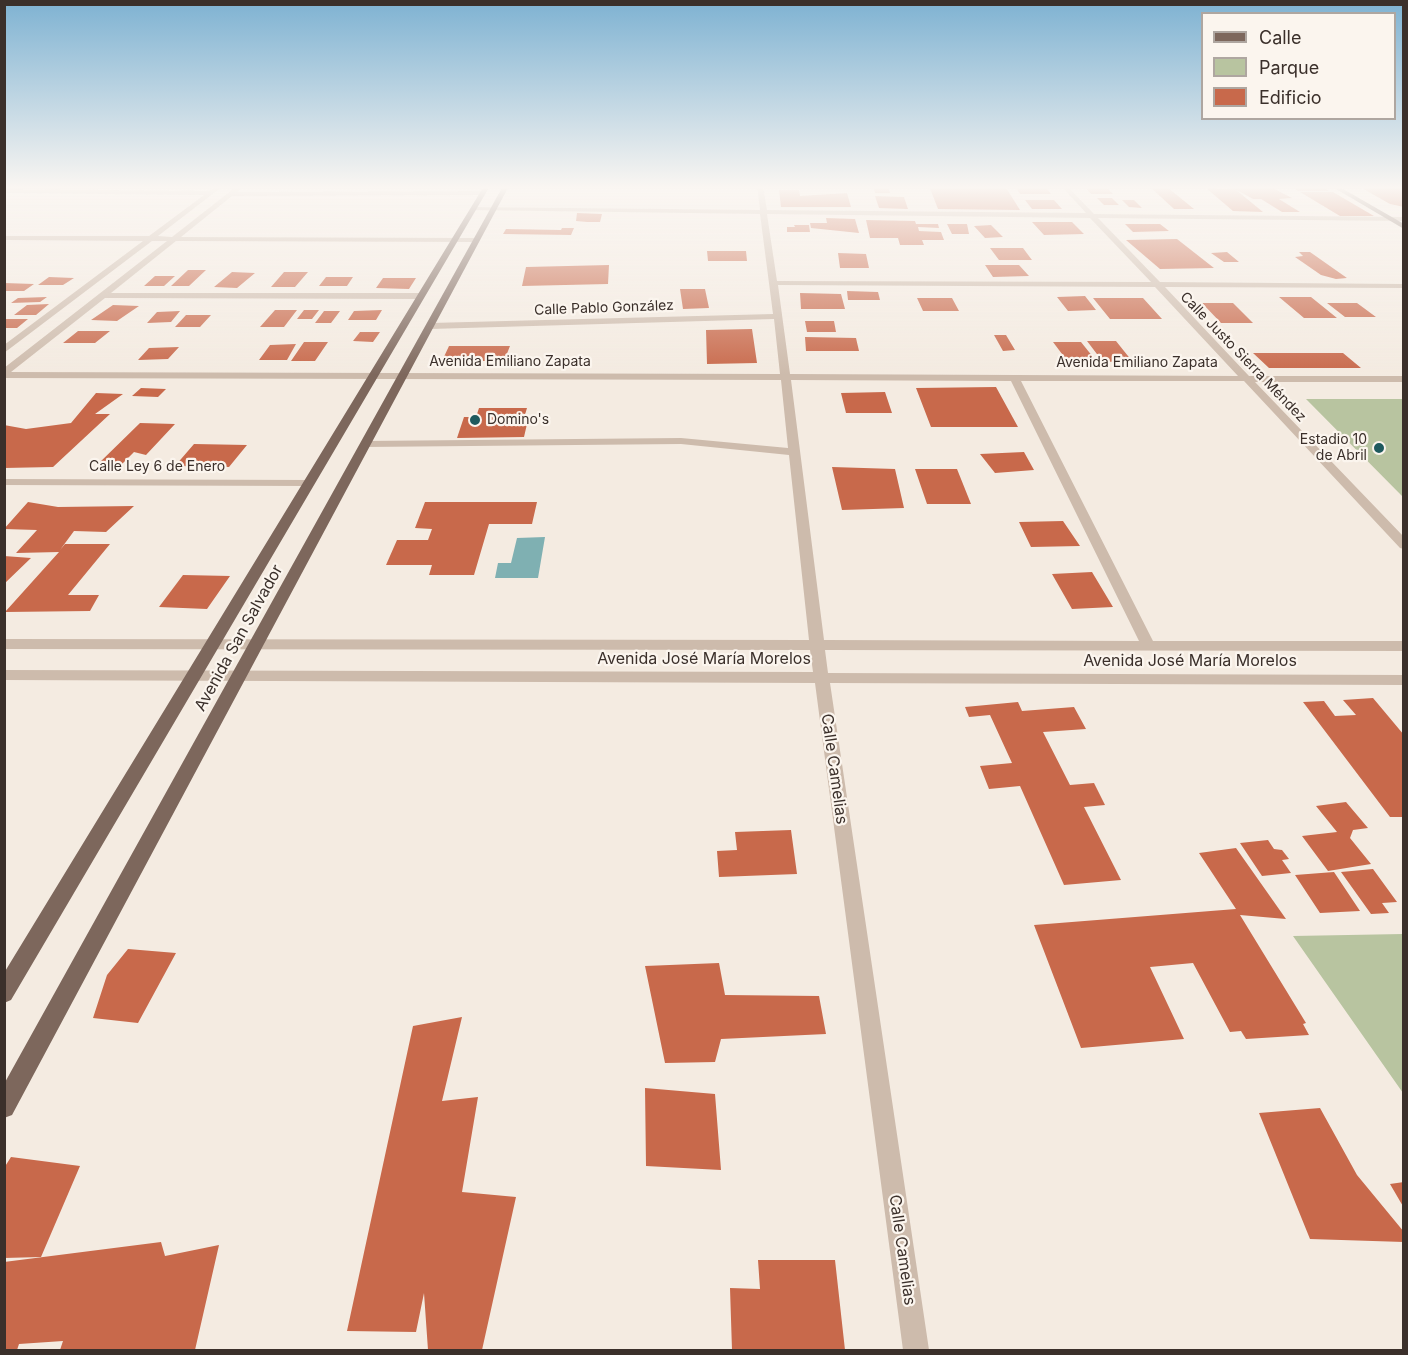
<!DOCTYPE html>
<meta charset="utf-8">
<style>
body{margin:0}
#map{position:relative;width:1408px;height:1355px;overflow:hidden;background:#f4ebe1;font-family:Inter,sans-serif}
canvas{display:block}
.frame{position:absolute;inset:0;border:6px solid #3b302b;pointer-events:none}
.legend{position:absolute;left:1201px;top:12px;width:195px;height:108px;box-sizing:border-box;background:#fbf5ee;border:2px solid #aea6a0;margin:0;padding:8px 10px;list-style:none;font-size:18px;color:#3b302b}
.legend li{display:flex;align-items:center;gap:12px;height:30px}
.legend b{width:30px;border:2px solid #aea6a0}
</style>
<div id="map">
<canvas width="1408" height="1355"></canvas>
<div class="frame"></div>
<ul class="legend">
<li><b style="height:8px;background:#7d675c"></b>Calle</li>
<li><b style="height:16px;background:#b8c4a0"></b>Parque</li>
<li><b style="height:16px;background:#c8694b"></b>Edificio</li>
</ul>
</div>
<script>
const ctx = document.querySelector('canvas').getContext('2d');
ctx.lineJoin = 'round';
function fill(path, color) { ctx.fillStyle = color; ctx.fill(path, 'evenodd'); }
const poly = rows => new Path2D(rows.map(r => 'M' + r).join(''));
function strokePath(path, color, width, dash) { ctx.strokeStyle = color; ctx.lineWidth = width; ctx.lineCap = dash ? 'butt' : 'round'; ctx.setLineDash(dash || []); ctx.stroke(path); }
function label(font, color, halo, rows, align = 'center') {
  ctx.font = font + ' Inter,sans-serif'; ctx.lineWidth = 4.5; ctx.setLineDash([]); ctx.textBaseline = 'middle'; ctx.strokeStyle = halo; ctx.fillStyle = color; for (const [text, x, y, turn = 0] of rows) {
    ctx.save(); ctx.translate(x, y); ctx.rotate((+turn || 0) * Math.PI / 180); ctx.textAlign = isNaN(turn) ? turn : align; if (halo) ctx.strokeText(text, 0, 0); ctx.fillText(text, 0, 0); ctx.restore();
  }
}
fill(poly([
 [1306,399,1403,399,1403,497],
 [1403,934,1404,934,1403,1093,1293,936]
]), '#b8c4a0');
fill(poly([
 [545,537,538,578,495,578,498,563,511,563,517,538]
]), '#7fb0b2');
fill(poly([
 [873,186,887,186,890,193,875,193],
 [929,186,1005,186,1020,210,938,209],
 [1015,186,1045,186,1051,194,1020,194],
 [1084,186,1105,186,1113,194,1091,194],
 [1149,186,1167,187,1194,209,1174,209],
 [1269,186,1292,198,1279,199,1300,212,1282,212,1261,199,1253,199,1231,187],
 [1290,186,1321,186,1329,191,1298,191],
 [1363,186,1396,187,1404,191,1404,207,1390,204,1360,187,1365,187],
 [1206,188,1235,189,1263,212,1233,211],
 [779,190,799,190,800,196,847,193,851,207,781,207],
 [1300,192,1333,192,1374,216,1340,216],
 [875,196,904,197,908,209,879,208],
 [1097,198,1112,198,1119,205,1104,205],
 [1025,200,1054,200,1062,209,1032,209],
 [1122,200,1134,200,1142,208,1129,207],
 [577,213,602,214,600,222,587,222,576,221],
 [826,218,855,219,859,233,811,228,810,223,827,223],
 [866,220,915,221,916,224,938,224,939,228,918,227,919,231,941,232,944,240,922,240,924,245,900,245,898,238,870,238],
 [1032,222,1072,222,1084,234,1044,235],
 [947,224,967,224,969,234,952,234],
 [1125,224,1160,224,1169,231,1133,232],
 [794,225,809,225,810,232,787,232,787,227,795,227],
 [991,225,1003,237,985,238,974,226],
 [562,228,574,228,571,235,503,234,506,229,561,230],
 [1177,239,1214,268,1160,269,1126,240],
 [990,248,1023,248,1032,260,999,260],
 [707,251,746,251,747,261,708,261],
 [1227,252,1239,262,1224,262,1211,253],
 [1299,252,1310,252,1347,278,1336,279,1321,275,1295,257,1303,256],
 [838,253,866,254,869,268,840,268],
 [609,265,608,284,522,286,526,267],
 [985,265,1019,265,1029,276,993,277],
 [188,270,206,270,189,286,171,286],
 [232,272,255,273,237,288,214,287],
 [284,272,308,272,295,287,271,287],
 [155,276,175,276,164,286,144,286],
 [49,277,74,278,63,285,38,285],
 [326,277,353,277,347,286,319,286],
 [383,278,416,278,409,289,376,288],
 [4,283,34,284,24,291,4,291],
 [680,289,705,289,709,308,683,309],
 [847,291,878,292,880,300,848,300],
 [800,293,841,294,845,309,801,309],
 [1085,296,1096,310,1068,311,1057,297],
 [47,297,40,302,11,303,18,298],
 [1279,297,1311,297,1337,318,1304,318],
 [917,298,952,298,959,311,923,311],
 [1093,298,1143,298,1162,319,1110,319],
 [1202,303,1233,303,1253,323,1221,323],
 [1327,303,1357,303,1376,317,1345,317],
 [49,304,36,315,14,315,27,305],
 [113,305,139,306,117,321,91,320],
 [275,310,297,310,284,327,260,327],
 [304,310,319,310,312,319,297,319],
 [382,310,376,320,348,320,354,311],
 [180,311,171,322,147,323,157,312],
 [324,311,340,311,331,323,315,323],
 [186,315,211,315,200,327,175,327],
 [4,319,28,319,17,328,4,328],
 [805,321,834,321,836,332,807,332],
 [752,329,757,363,707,364,706,330],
 [78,331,110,331,95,343,63,343],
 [360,332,380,332,373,342,353,341],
 [994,335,1006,335,1015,350,1003,351],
 [805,337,856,338,859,351,806,351],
 [1087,341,1116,341,1132,361,1103,362],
 [304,342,328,342,315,361,291,361],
 [1053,342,1081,342,1097,362,1068,362],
 [296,344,287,360,259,360,270,345],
 [449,346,510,346,504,361,442,361],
 [179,347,168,359,138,360,149,348],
 [1253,353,1343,353,1361,368,1269,368],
 [996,387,1018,427,931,427,916,388],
 [141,388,166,389,158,397,132,396],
 [885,392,892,413,846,413,841,393],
 [96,393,123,394,95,414,110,414,53,467,4,468,4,425,26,429,71,423],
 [479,408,527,408,524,418,513,418,512,424,527,424,524,437,457,438,464,417,476,417],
 [140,423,175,424,146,455,134,452,120,466,97,465],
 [194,444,247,445,229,467,175,466],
 [1024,452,1034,470,995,473,980,454],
 [832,467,895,469,904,508,842,510],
 [915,469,957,469,971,504,927,504],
 [28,502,58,507,134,506,106,532,74,531,60,550,65,544,110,544,68,595,99,595,90,611,5,612,59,552,16,553,37,530,4,529],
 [425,502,537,502,532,524,489,524,474,575,429,575,432,565,386,565,397,540,428,540,432,529,415,528],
 [1063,521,1080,546,1031,547,1019,522],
 [4,556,31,558,4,584],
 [1092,572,1113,607,1072,609,1052,574],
 [183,575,230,576,207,609,159,607],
 [1373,698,1404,735,1404,817,1390,817,1303,702,1324,701,1335,716,1356,715,1343,700],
 [1018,702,1022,711,1074,707,1086,729,1043,732,1070,785,1094,783,1105,805,1084,807,1121,880,1064,885,1020,786,989,789,980,766,1012,763,990,715,969,717,965,707],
 [1346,802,1368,828,1353,830,1350,838,1371,864,1328,871,1302,836,1337,832,1316,806],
 [791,830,797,874,719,877,717,851,737,850,735,832],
 [1268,840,1274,849,1282,850,1289,859,1282,860,1291,873,1262,876,1240,843],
 [1236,848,1286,919,1240,915,1306,1023,1303,1024,1309,1035,1246,1039,1241,1031,1230,1032,1193,963,1150,967,1184,1039,1081,1048,1034,925,1236,909,1199,853],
 [1373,869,1397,902,1382,903,1389,913,1371,914,1341,872],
 [1334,872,1360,911,1320,913,1295,875],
 [128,949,176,953,138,1023,93,1018,107,975],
 [719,963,725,995,819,996,826,1034,721,1039,715,1062,665,1063,645,966],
 [462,1017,442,1101,478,1097,462,1192,516,1197,482,1350,428,1350,424,1293,416,1332,347,1331,413,1026],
 [645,1088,715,1094,721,1170,646,1166],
 [1320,1108,1357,1175,1404,1232,1404,1242,1310,1239,1259,1113],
 [11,1157,80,1166,41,1257,4,1258,4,1168],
 [1404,1182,1404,1208,1390,1184],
 [161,1242,165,1256,219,1245,195,1350,60,1350,63,1341,19,1344,17,1350,4,1350,4,1262],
 [758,1260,835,1260,845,1350,732,1350,730,1288,760,1289]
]), '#c8694b');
fill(poly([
 [216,186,223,186,158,236,172,237,237,186,244,186,237,192,482,191,485,193,482,195,232,196,181,237,476,238,480,240,476,242,176,241,111,293,421,293,425,296,421,299,105,298,11,372,780,374,774,319,430,329,426,326,430,323,773,314,760,214,471,210,473,207,760,210,757,186,763,186,767,210,1086,213,1061,186,1067,186,1094,214,1404,217,1404,221,1098,218,1160,282,1404,284,1404,288,1165,287,1249,376,1404,376,1404,382,1255,382,1404,537,1404,549,1400,548,1244,381,1021,381,1153,641,1404,641,1404,651,825,650,828,673,1404,675,1404,685,830,683,929,1350,903,1350,815,683,4,680,4,670,813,672,810,650,4,649,4,639,809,640,789,455,681,444,365,447,360,444,365,441,681,438,788,448,781,380,4,378,4,368,167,241,152,241,4,353,4,345,143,241,4,240,4,236,149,236,204,195,4,193,4,189,209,191,216,186],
 [767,214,1090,218,1151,282,777,281,767,214],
 [778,285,1155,287,1238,376,790,374,778,285],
 [791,380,1011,381,1139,641,824,640,791,380],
 [4,479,309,480,315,483,309,486,4,485,4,479]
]), '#cdbbac');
fill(poly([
 [484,186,490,186,11,1000,4,1003,4,973,484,186],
 [503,186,509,186,12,1115,4,1118,4,1084,503,186],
 [1331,186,1338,186,1404,224,1404,229,1331,186]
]), '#7d675c');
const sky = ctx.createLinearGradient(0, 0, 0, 375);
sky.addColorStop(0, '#7eb2d2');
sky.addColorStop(0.5, '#faf6f2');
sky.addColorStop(1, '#faf6f200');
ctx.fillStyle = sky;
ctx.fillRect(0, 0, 1408, 375);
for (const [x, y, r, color] of [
 [475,420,6,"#1f5a5e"],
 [1379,448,6,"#1f5a5e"]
]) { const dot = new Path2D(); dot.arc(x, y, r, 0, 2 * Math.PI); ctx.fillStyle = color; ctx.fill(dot); strokePath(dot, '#fbf5ee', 2); }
label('14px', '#3b302b', '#fbf5ee', [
 ["Calle Pablo González",604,308,-2],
 ["Calle Justo Sierra Méndez",1243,357,46],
 ["Avenida Emiliano Zapata",510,362],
 ["Avenida Emiliano Zapata",1137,363],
 ["Calle Ley 6 de Enero",157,467]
]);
label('14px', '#3b302b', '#fbf5ee', [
 ["Domino's",487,420],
 ["Estadio 10",1367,440,"right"],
 ["de Abril",1367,456,"right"]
], 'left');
label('16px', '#3b302b', '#fbf5ee', [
 ["Avenida San Salvador",239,638,-61],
 ["Avenida José María Morelos",704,659],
 ["Avenida José María Morelos",1190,661],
 ["Calle Camelias",834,769,82],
 ["Calle Camelias",902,1250,82]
]);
</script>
